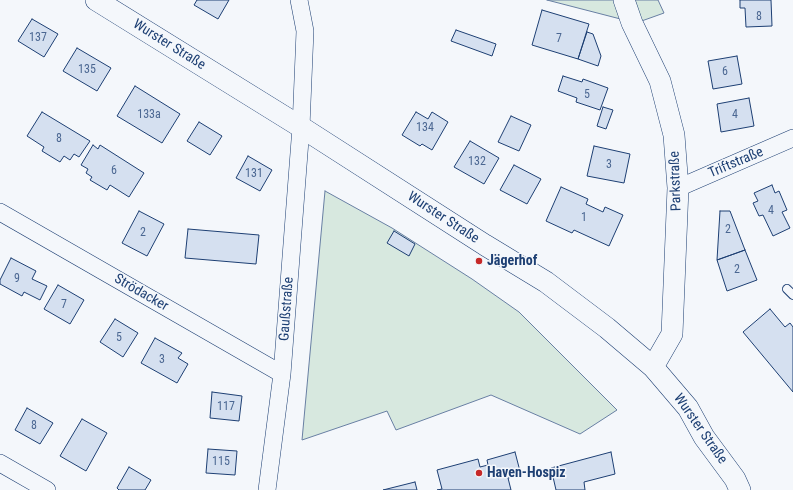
<!DOCTYPE html>
<meta charset="utf-8">
<style>
body{margin:0}
canvas{display:block;background:#f4f7fb}
</style>
<canvas width="793" height="490"></canvas>
<script>
const ctx = document.querySelector('canvas').getContext('2d');
ctx.lineJoin = 'round';
function fill(path, color) { ctx.fillStyle = color; ctx.fill(path, 'evenodd'); }
const poly = rows => new Path2D(rows.map(r => 'M' + r).join(''));
function strokePath(path, color, width, dash) { ctx.strokeStyle = color; ctx.lineWidth = width; ctx.lineCap = dash ? 'butt' : 'round'; ctx.setLineDash(dash || []); ctx.stroke(path); }
function label(font, color, halo, rows, align = 'center') {
  ctx.font = font + ' "Roboto Condensed",sans-serif'; ctx.lineWidth = 3; ctx.setLineDash([]); ctx.textBaseline = 'middle'; ctx.strokeStyle = halo; ctx.fillStyle = color; for (const [text, x, y, turn = 0] of rows) {
    ctx.save(); ctx.translate(x, y); ctx.rotate((+turn || 0) * Math.PI / 180); ctx.textAlign = isNaN(turn) ? turn : align; if (halo) ctx.strokeText(text, 0, 0); ctx.fillText(text, 0, 0); ctx.restore();
  }
}
const green = poly([
 [547,0,658,0,664,13,636,23,547,0],
 [325,191,392,228,472,279,519,312,617,410,580,434,491,395,396,430,387,411,302,440,325,191]
]);
fill(green, '#d7e8df');
strokePath(green, '#687fa3', 1);
const building = poly([
 [197,0,229,0,218,19,194,5,197,0],
 [740,0,771,0,772,26,746,27,745,8,740,8,740,0],
 [542,10,589,24,578,59,532,45,542,10],
 [32,19,58,34,44,57,18,41,32,19],
 [456,30,496,44,492,56,451,41,456,30],
 [587,32,593,34,601,56,598,66,578,59,587,32],
 [77,48,111,68,97,91,63,71,77,48],
 [737,56,742,84,713,89,708,61,737,56],
 [563,76,582,82,583,79,608,88,600,110,576,102,577,98,558,91,563,76],
 [135,86,180,114,162,143,117,116,135,86],
 [749,98,754,126,721,132,717,104,749,98],
 [603,107,613,110,606,129,597,126,603,107],
 [42,112,90,141,79,157,74,154,70,160,64,156,60,162,42,151,44,147,27,136,42,112],
 [416,112,428,119,432,112,448,122,432,150,422,144,420,146,402,135,416,112],
 [511,116,531,125,519,151,498,142,511,116],
 [199,122,222,136,210,155,187,141,199,122],
 [470,141,499,158,484,184,454,167,470,141],
 [93,145,98,149,100,145,144,173,129,197,110,185,107,190,90,180,92,177,86,173,88,169,81,165,93,145],
 [594,146,630,154,624,183,587,176,594,146],
 [248,156,272,170,260,191,236,178,248,156],
 [514,165,541,179,527,204,500,190,514,165],
 [772,185,775,193,779,191,787,210,782,212,790,228,773,236,763,215,759,216,753,203,758,201,754,193,772,185],
 [561,187,588,199,586,204,603,212,605,207,623,215,609,246,574,230,572,233,546,221,561,187],
 [139,211,164,224,147,256,122,243,139,211],
 [720,211,730,211,745,250,717,260,720,211],
 [188,229,259,235,256,264,185,258,188,229],
 [394,231,415,244,409,256,387,243,394,231],
 [745,250,757,280,727,291,717,260,745,250],
 [11,258,36,271,32,279,47,286,40,300,24,292,22,296,0,284,0,280,11,258],
 [58,285,84,300,70,324,44,309,58,285],
 [770,309,785,327,790,323,793,327,793,392,743,332,770,309],
 [115,319,138,333,123,357,100,342,115,319],
 [155,338,182,353,178,358,188,364,177,383,141,363,155,338],
 [212,392,242,396,239,421,210,418,212,392],
 [27,408,53,423,40,444,15,430,27,408],
 [82,419,107,433,86,471,60,456,82,419],
 [208,449,237,451,235,475,206,473,208,449],
 [515,452,521,475,508,478,511,490,437,490,442,489,437,470,478,459,480,467,488,465,487,460,515,452],
 [611,452,615,474,584,482,585,490,556,490,551,468,611,452],
 [129,467,151,480,145,490,119,490,117,488,129,467],
 [415,482,417,490,383,490,415,482]
]);
fill(building, '#d5e0f0');
strokePath(building, '#1d3f73', 1);
const service = poly([
 [787,289,793,295]
]);
const minor = poly([
 [678,188,793,138],
 [0,212,282,374],
 [0,463,47,490],
 [267,490,282,374,301,127,305,31,299,0]
]);
const tertiary = poly([
 [96,0,301,127,485,245,546,282,607,328,653,367,688,408,704,437,735,479,740,490],
 [624,0,632,23,660,81,674,135,678,188,672,334,653,367]
]);
strokePath(service, '#1d3f73', 10);
strokePath(minor, '#1d3f73', 18);
strokePath(tertiary, '#1d3f73', 22);
strokePath(service, '#f4f7fb', 8);
strokePath(minor, '#f4f7fb', 17);
strokePath(tertiary, '#f4f7fb', 21);
for (const [x, y, r, color] of [
 [479,261,4,"#c62828"],
 [479,473,4,"#c62828"]
]) { const dot = new Path2D(); dot.arc(x, y, r, 0, 2 * Math.PI); ctx.fillStyle = color; ctx.fill(dot); strokePath(dot, '#f4f7fb', 1.5); }
label('12px', '#4b6792', null, [
 ["8",759,17],
 ["137",38,38],
 ["7",559,39],
 ["135",87,70],
 ["6",725,72],
 ["5",587,95],
 ["133a",149,115],
 ["4",735,115],
 ["134",425,128],
 ["8",59,139],
 ["132",477,162],
 ["3",609,165],
 ["6",114,171],
 ["131",254,174],
 ["4",771,211],
 ["1",584,218],
 ["2",728,230],
 ["2",143,233],
 ["2",737,270],
 ["9",17,279],
 ["7",64,305],
 ["5",119,338],
 ["3",162,360],
 ["117",226,407],
 ["8",34,426],
 ["115",221,462]
]);
label('14px', '#1d3f73', '#f4f7fb', [
 ["Wurster Straße",169,45,32],
 ["Triftstraße",736,163,-23],
 ["Parkstraße",676,181,-92],
 ["Wurster Straße",443,218,33],
 ["Strödacker",141,293,30],
 ["Gaußstraße",287,309,-86],
 ["Wurster Straße",700,429,55]
]);
label('bold 14px', '#1d3f73', '#f4f7fb', [
 ["Jägerhof",487,261],
 ["Haven-Hospiz",487,473]
], 'left');
</script>
